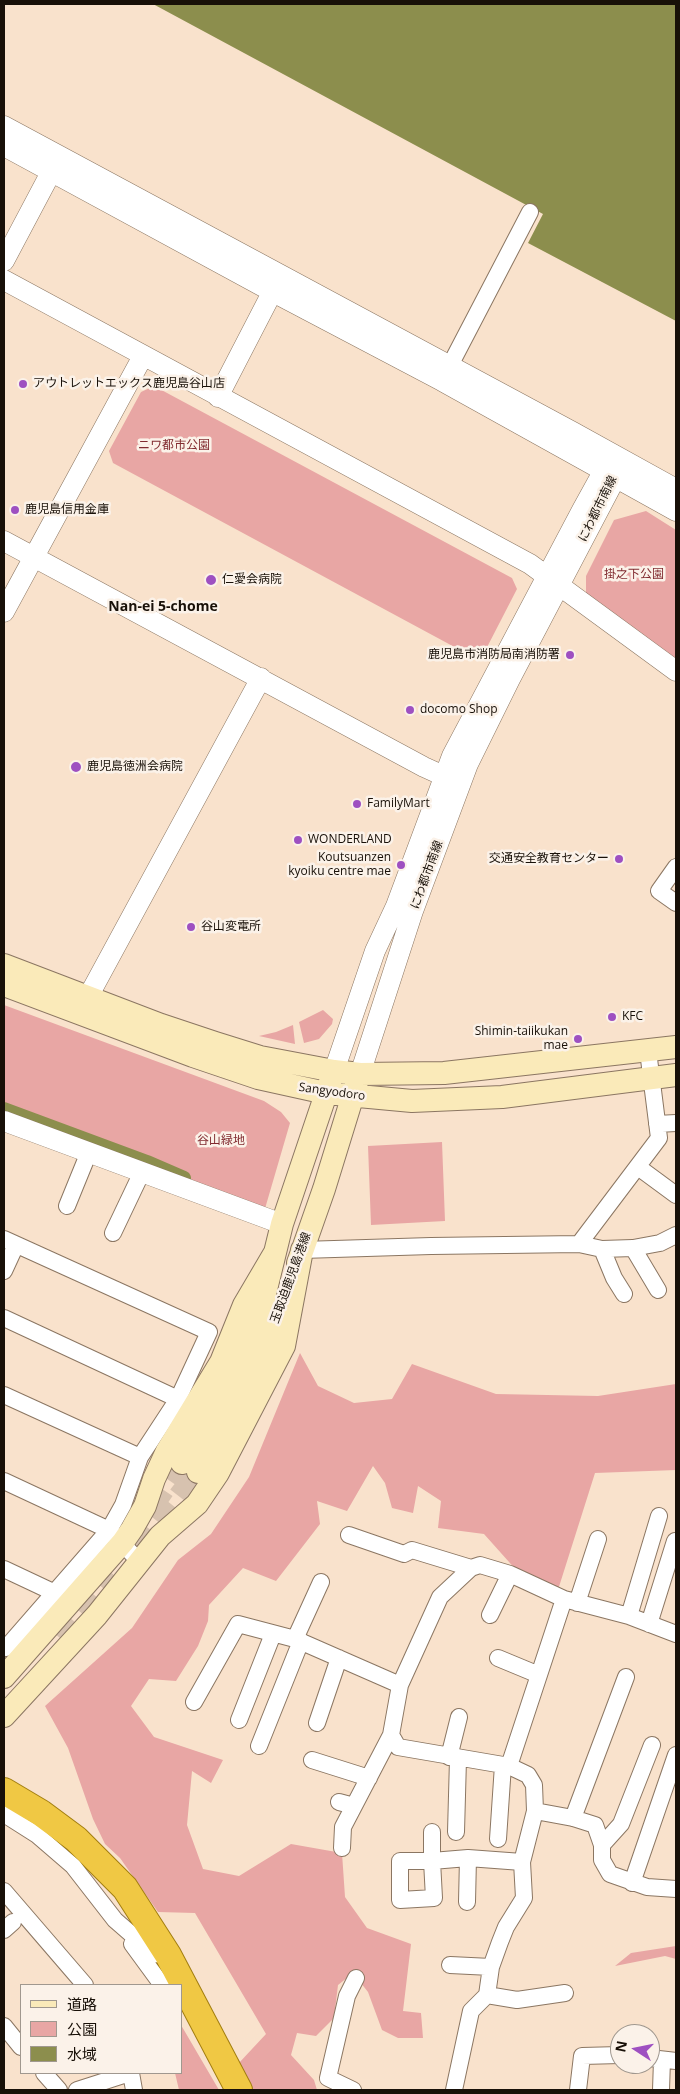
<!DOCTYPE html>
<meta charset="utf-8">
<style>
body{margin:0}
#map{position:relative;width:680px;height:2094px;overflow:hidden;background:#f9e2cc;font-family:"Open Sans","Noto Sans JP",sans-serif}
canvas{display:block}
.frame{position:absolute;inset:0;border:5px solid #181008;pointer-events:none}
.legend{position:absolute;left:20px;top:1984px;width:162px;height:90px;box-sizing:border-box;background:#fbf2e9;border:1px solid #a0988f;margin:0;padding:6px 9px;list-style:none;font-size:15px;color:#181008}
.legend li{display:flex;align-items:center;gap:10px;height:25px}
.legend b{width:25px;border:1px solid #a0988f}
.north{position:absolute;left:610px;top:2024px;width:50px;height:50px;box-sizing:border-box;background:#fbf2e9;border:1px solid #a0988f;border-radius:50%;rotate:281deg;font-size:14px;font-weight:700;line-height:20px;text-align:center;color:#181008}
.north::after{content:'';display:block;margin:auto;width:18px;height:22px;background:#9e50c1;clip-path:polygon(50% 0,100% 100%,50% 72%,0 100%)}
</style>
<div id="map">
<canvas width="680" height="2094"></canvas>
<div class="frame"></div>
<ul class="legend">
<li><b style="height:6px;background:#faeab9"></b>道路</li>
<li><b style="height:14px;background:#e8a6a4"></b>公園</li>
<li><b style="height:14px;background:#8c8e4d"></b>水域</li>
</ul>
<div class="north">N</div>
</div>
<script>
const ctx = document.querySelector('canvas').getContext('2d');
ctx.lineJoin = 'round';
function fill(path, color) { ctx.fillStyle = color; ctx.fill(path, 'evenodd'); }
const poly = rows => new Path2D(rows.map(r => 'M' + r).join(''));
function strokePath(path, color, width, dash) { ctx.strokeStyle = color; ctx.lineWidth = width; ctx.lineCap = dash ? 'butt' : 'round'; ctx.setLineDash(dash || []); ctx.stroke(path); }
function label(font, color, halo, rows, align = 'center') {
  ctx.font = font + ' "Open Sans","Noto Sans JP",sans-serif'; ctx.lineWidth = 5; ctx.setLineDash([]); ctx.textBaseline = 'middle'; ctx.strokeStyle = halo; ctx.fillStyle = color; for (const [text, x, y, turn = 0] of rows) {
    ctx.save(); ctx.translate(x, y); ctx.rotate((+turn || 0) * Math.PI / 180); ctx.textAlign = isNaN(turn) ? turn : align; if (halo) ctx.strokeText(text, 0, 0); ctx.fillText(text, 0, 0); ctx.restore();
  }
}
fill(poly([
 [154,386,512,578,517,589,483,655,473,657,113,463,109,451,141,392],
 [646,511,676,530,676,660,586,594,586,576,614,520],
 [4,1005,264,1101,281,1112,290,1123,264,1212,4,1113],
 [323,1010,333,1019,332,1024,319,1039,304,1043,299,1022],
 [293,1025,295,1044,259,1036,276,1032],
 [442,1142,445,1221,371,1225,368,1146],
 [300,1353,318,1386,354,1403,392,1399,412,1364,496,1394,598,1396,676,1384,676,1470,595,1473,557,1593,526,1581,484,1534,438,1528,441,1501,418,1486,413,1513,392,1508,385,1483,373,1466,347,1511,317,1501,320,1524,276,1581,243,1568,209,1605,208,1621,198,1646,176,1681,149,1679,131,1706,154,1737,223,1760,211,1783,192,1771,187,1825,203,1869,239,1876,291,1844,342,1853,345,1897,367,1928,411,1944,403,2011,421,2013,423,2038,398,2038,382,2030,368,1992,353,1973,338,1985,334,2018,316,2036,297,2033,291,2055,314,2080,317,2090,250,2090,238,2064,266,2034,195,1913,158,1912,120,1858,105,1844,93,1819,68,1748,45,1706,132,1628,178,1560,211,1534,249,1477],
 [676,1946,676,1959,665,1956,615,1966,631,1953],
 [181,2025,219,2090,179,2090,175,2073,181,2073]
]), '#e8a6a4');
fill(poly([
 [153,4,676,4,676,321,528,243,543,214]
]), '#8c8e4d');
strokePath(poly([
 [4,1109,147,1162,184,1178]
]), '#8c8e4d', 14);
strokePath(poly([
 [151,1508,182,1463],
 [138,1548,198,1472],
 [61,1639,115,1576]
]), '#d7c2af', 22, [22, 11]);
const minor = poly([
 [444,377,530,212],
 [676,867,659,891,676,903],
 [657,1124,676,1123],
 [638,1167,676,1195],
 [67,1206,89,1152],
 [113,1233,142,1172],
 [4,1239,209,1332,178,1399,140,1457,123,1505,109,1530,6,1648],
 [579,1244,602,1249,633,1248,660,1243,676,1235],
 [633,1248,658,1290],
 [602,1249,614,1278,624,1294],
 [302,1250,431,1246,579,1244,659,1138,648,1051],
 [4,1271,16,1245],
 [4,1318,178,1399],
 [4,1395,140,1457],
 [4,1481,109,1530,139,1561],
 [349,1535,404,1554,412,1550,471,1568,480,1565,510,1574,564,1599,629,1616,676,1634],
 [471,1568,440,1597,400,1685,391,1735,398,1747,509,1766,528,1775,534,1785,535,1811],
 [4,1569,55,1593],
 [577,1603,598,1539],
 [490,1615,510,1574],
 [629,1616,659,1516],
 [649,1624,675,1541],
 [295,1639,321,1582],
 [498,1658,539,1675],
 [194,1702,238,1624,295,1639,400,1685],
 [239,1720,273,1634],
 [317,1723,339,1658],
 [259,1746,301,1641],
 [449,1757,459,1717],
 [312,1760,369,1778],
 [509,1766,564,1599],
 [339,1802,354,1806],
 [4,1814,37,1835,73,1866,115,1920,154,1954,168,1955],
 [573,1818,626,1677],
 [432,1832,432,1861,434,1898,400,1900,400,1861,432,1861,468,1858,522,1862],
 [456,1832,458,1759],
 [498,1839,503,1765],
 [602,1845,621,1824,652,1745],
 [342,1848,343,1827,391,1735],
 [632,1883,676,1755],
 [4,1891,85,1985],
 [467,1902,468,1858],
 [4,1930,13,1922],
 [132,1944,162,1985],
 [450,1965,491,1967],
 [487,1995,517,2000,565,1993],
 [4,2026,21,2047],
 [650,2058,676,2061],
 [44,2073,59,2090],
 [131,2073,134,2090],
 [77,2090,130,2073],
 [353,2090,328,2078,347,1996,356,1978],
 [454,2090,471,2011,487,1995,491,1967,500,1942,506,1927,524,1898,522,1862,535,1811,573,1818,595,1825,602,1845,602,1860,610,1874,647,1887,676,1889],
 [578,2090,582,2056,620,2055],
 [661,2090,662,2060]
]);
const tertiary = poly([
 [4,126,573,432,676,489],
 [4,146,273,292,442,381,676,511],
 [4,261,57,161],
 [4,280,530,564,676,671],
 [218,397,278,281],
 [4,541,424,767,457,782],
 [4,612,143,356],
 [88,997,261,678],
 [334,1071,375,951,396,906,452,756,582,510,604,470,615,461],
 [360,1074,413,911,468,764,510,679,616,477,618,463],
 [4,1121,282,1224]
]);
const secondary = poly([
 [4,965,161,1025,215,1043,260,1057,334,1071,360,1074,444,1073,676,1047],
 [4,985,193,1056,258,1078,326,1093,412,1101,502,1097,676,1075],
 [298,1263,324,1189,357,1082],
 [182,1463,201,1433,232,1375,260,1314,282,1224,331,1079],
 [198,1472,242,1394,282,1304],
 [4,1677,123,1542,132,1529,145,1506,154,1479,167,1451,221,1362,244,1305,274,1254],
 [4,1716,97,1615,160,1536,197,1504,218,1473,284,1346,302,1250]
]);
const trunk = poly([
 [4,1791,41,1813,76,1839,125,1888,168,1955,239,2090]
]);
strokePath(minor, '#8b7662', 18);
strokePath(tertiary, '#8b7662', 21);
strokePath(secondary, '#8b7662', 24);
strokePath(trunk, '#a27e10', 28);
strokePath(minor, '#fff', 16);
strokePath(tertiary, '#fff', 20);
strokePath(secondary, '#faeab9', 22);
strokePath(trunk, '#f0c844', 26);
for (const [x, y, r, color] of [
 [23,384,5,"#9e50c1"],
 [15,510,5,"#9e50c1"],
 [211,580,6,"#9e50c1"],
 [570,655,5,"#9e50c1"],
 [410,710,5,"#9e50c1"],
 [76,767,6,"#9e50c1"],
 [357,804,5,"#9e50c1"],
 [298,840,5,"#9e50c1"],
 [619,859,5,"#9e50c1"],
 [401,865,5,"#9e50c1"],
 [191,927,5,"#9e50c1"],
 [612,1017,5,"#9e50c1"],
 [578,1039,5,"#9e50c1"]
]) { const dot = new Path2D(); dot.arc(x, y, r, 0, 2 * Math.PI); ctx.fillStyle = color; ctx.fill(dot); strokePath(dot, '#fbf2e9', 2); }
label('12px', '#181008', '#fbf2e9', [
 ["アウトレットエックス鹿児島谷山店",33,384],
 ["鹿児島信用金庫",25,510],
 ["仁愛会病院",222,580],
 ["鹿児島市消防局南消防署",560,655,"right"],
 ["docomo Shop",420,710],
 ["鹿児島徳洲会病院",87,767],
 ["FamilyMart",367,804],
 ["WONDERLAND",308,840],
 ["Koutsuanzen",391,858,"right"],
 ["kyoiku centre mae",391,872,"right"],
 ["交通安全教育センター",609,859,"right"],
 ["谷山変電所",201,927],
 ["KFC",622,1017],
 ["Shimin-taiikukan",568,1032,"right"],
 ["mae",568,1046,"right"]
], 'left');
label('12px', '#812b30', '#fbf2e9', [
 ["ニワ都市公園",174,446],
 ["掛之下公園",634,575],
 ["谷山緑地",221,1141]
]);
label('12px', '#181008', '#fbf2e9', [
 ["にわ都市南線",598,509,-64],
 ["にわ都市南線",427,875,-70],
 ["Sangyodoro",332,1092,8],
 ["玉取迫鹿児島港線",291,1278,-70]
]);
label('bold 14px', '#181008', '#fbf2e9', [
 ["Nan-ei 5-chome",163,607]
]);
</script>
